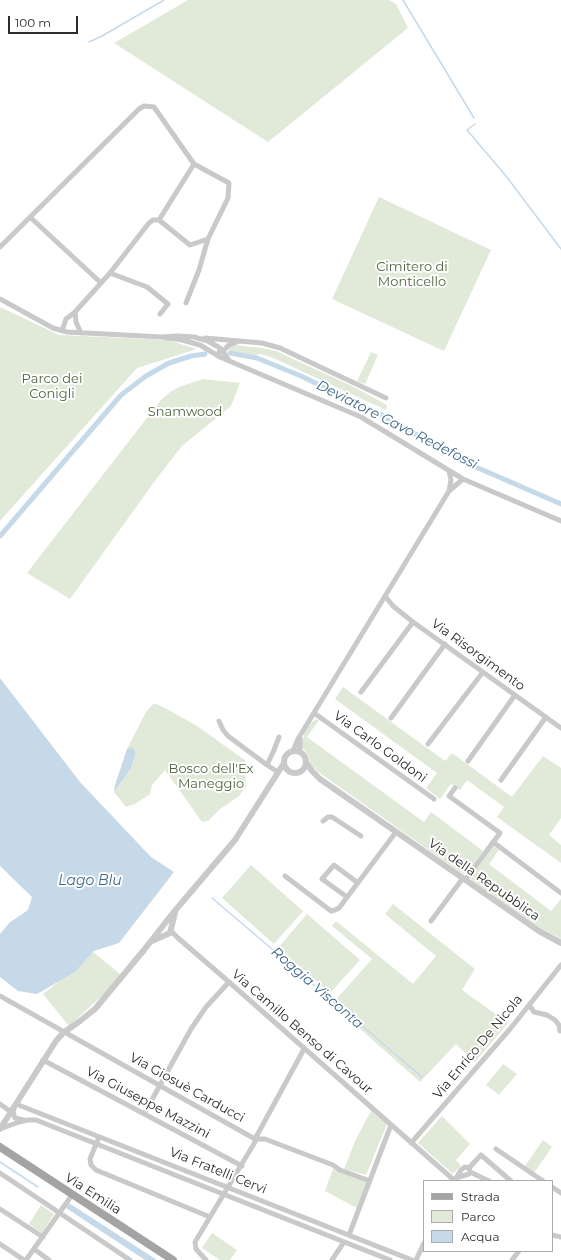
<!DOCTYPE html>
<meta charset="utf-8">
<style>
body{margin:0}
#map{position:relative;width:561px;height:1260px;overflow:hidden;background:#fff;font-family:Montserrat,sans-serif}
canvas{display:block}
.legend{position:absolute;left:423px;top:1180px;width:130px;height:72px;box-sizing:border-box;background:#fff;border:1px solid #ababab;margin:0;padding:5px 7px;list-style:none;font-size:12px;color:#2c2c2c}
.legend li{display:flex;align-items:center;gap:8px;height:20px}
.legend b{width:20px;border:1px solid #ababab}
.scale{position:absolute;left:8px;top:16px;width:70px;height:18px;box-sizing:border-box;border:2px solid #2c2c2c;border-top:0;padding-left:5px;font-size:12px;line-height:14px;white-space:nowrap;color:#2c2c2c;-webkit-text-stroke:3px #fff;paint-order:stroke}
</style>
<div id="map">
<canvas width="561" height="1260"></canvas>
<ul class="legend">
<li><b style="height:5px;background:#a4a4a4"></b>Strada</li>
<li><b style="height:11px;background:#e1e9d9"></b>Parco</li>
<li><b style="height:11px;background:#c6d9e9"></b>Acqua</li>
</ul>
<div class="scale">100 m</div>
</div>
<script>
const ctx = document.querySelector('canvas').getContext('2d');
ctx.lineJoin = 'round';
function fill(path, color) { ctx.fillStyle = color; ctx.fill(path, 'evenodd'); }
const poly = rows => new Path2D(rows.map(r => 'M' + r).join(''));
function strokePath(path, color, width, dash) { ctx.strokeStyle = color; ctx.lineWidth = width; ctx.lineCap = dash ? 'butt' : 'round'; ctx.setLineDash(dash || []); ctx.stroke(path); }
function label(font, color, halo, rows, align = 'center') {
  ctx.font = font + ' Montserrat,sans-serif'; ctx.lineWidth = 4; ctx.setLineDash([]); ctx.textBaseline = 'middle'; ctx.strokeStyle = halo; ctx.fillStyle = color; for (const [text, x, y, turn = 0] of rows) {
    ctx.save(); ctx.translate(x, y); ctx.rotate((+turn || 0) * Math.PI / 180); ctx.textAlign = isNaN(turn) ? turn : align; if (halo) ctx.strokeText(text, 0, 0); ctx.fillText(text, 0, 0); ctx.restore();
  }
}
fill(poly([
 [188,0,389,0,396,4,408,28,268,142,114,43],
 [379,197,491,250,444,351,332,299],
 [0,307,59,335,168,340,197,349,137,368,0,521],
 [234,345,262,348,276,351,354,387,387,405,386,410,271,357,261,354,254,355,231,351,228,349,229,347],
 [371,352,378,355,365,384,357,381],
 [203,379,240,383,231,406,182,446,157,478,70,599,27,573,160,401,170,392,179,387],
 [343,687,445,761,452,753,512,797,543,756,561,768,561,818,549,835,561,845,561,863,497,817,504,807,467,780,460,790,451,784,440,799,426,788,437,773,335,699],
 [153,704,156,704,167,709,197,726,246,761,244,774,246,778,245,781,247,785,239,796,219,810,208,821,202,822,165,770,152,785,150,794,135,804,126,807,114,792,131,768,136,752,132,748,127,749,146,712],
 [316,719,319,720,307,737,424,822,431,812,483,851,467,873,464,874,460,872,317,771,311,764,308,755,302,747,302,742,305,732,311,723],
 [493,846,499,850,489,864,551,911,561,899,561,939,539,927,472,881,470,878,471,876],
 [251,865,303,911,274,944,222,898],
 [393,904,475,969,462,990,508,1023,475,1062,456,1044,420,1082,332,1004,372,959,332,926,336,921,413,984,436,956,385,914],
 [307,914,360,960,330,993,278,948],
 [93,952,120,974,105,993,69,1026,43,994,63,978,74,973],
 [503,1064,517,1074,499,1095,486,1085],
 [371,1111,387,1124,366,1175,344,1169,356,1139],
 [442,1116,470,1144,456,1160,461,1166,453,1174,418,1143],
 [543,1140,552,1147,534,1173,525,1166],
 [333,1169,368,1183,357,1208,325,1191],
 [41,1205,54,1214,42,1233,29,1224],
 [212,1233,237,1250,230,1260,220,1260,202,1248]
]), '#e1e9d9');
fill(poly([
 [0,678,80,782,151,857,174,872,119,943,94,951,75,972,37,994,18,991,0,977,0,934,9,923,28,910,32,897,0,866],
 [132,747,136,752,131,768,114,792,115,785,127,749],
 [69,1203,157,1260,145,1260,66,1208]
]), '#c6d9e9');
strokePath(poly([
 [403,0,474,118],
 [89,42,102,36,164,0],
 [475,124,467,130,506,176,561,249],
 [212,898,422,1077],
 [0,1162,38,1187]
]), '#c6d9e9', 1.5);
strokePath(poly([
 [230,353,257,358,301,376,378,413,469,464,561,504],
 [0,536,121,395,146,376,169,363,191,356,205,354]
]), '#c6d9e9', 5);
strokePath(poly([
 [30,217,101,283],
 [159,220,194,164],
 [0,247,139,109,144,106,154,107,194,164,229,183,228,198,208,239,190,245,159,220,153,220,149,223,110,273,75,312,66,319,63,328,61,330],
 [110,273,147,287,168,304,160,314],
 [0,299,53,328,67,332,162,337,178,336,194,337,208,341,213,344,220,348,229,360],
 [186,303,199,270,208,239],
 [75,312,76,322,81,333],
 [162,337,182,340,200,345,220,357,361,417,463,479,561,521],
 [205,338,262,343,280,348,386,398],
 [219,352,222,352,229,345,237,342],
 [449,471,451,480,449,491],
 [385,596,393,606,413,622,561,728],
 [361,692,413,622],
 [314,713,434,799],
 [391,718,445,644],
 [219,721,223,730,228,736,267,765,278,772],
 [428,744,483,672],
 [293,751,298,739,449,491,463,479],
 [300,752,300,738],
 [468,761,515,695],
 [267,765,274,750,279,737],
 [501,780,546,717],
 [455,788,449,796,500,833,465,880],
 [323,821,328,817,332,817,361,836],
 [493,842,561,893],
 [285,876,331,911,335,910,339,908,396,832],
 [347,897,322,879,334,865,358,883],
 [431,921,463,878],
 [171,931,178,938,229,982,455,1181],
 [0,996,255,1139,265,1139,333,1165,340,1170,370,1181],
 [529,1005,534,1012,547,1015,555,1020,559,1025,560,1031],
 [43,1060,242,1166],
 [0,1104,11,1112],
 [16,1104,412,1260],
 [14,1109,13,1112,15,1118,24,1120],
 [144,1114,191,1029,206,1007,229,982],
 [0,1129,19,1122,28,1120,36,1120,390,1260],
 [99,1137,90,1159,91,1165,96,1170,210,1217],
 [411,1143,510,1029,561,965],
 [496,1149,543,1181],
 [469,1168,481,1155,511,1181],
 [470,1172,489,1181],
 [0,1173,130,1260],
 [454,1180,459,1177,469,1174,470,1172,469,1168,465,1167,461,1170,456,1178],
 [552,1187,561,1193],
 [0,1209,43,1237],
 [349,1235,391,1125],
 [552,1235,561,1237],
 [0,1244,24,1260],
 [34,1249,49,1260],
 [26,1260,72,1195],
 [206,1260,196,1249,195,1242,255,1142,255,1139,304,1049],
 [332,1260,344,1242],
 [416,1260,424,1243],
 [512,1260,519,1251]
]), '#c9c9c9', 5);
strokePath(poly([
 '284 762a11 11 0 1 1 22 0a11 11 0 1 1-22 0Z',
 [306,762,312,771,320,779,539,931,561,943],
 [152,941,170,933,175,913],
 [0,1129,56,1041,63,1033,80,1021,95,1009,144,950,173,913,235,840,284,763]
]), '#c9c9c9', 6);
strokePath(poly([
 [0,1147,173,1260]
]), '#a4a4a4', 8);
label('13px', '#4c663b', '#fff', [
 ["Cimitero di",412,267],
 ["Monticello",412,282],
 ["Parco dei",52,379],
 ["Conigli",52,394],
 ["Snamwood",185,412],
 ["Bosco dell'Ex",211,769],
 ["Maneggio",211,784]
]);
label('13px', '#2c2c2c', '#fff', [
 ["Via Risorgimento",478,655,36],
 ["Via Carlo Goldoni",380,747,36],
 ["Via della Repubblica",484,880,35],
 ["Via Camillo Benso di Cavour",302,1032,41],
 ["Via Enrico De Nicola",478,1047,-50],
 ["Via Giosuè Carducci",187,1088,29],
 ["Via Giuseppe Mazzini",148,1103,28],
 ["Via Fratelli Cervi",218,1171,22],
 ["Via Emilia",93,1194,33]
]);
label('italic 14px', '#3d678b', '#fff', [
 ["Deviatore Cavo Redefossi",397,425,27],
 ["Lago Blu",90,881],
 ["Roggia Visconta",317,988,41]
]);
</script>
